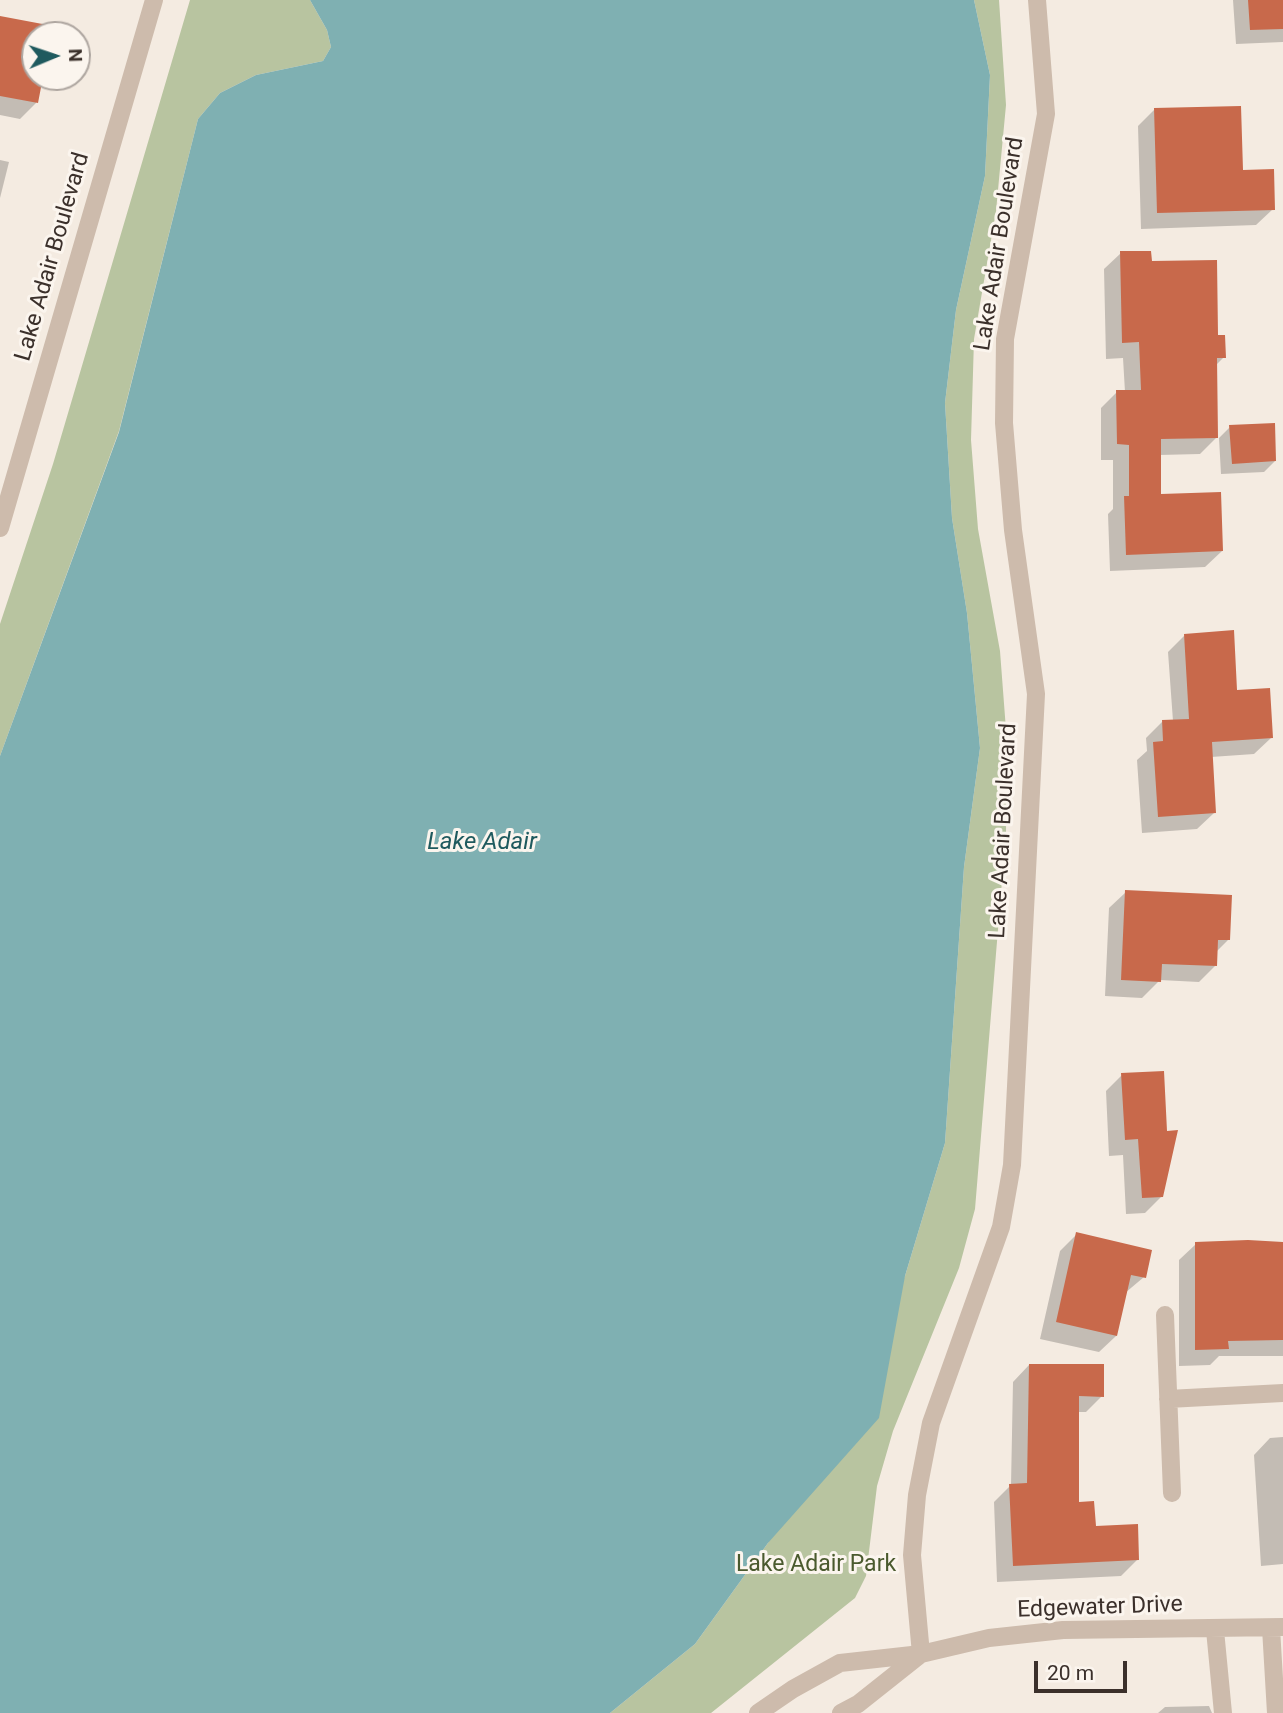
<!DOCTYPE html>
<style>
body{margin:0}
#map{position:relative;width:1283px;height:1713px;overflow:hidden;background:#f4ebe1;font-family:Roboto,sans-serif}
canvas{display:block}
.north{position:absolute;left:21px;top:21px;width:70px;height:70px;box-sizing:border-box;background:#fbf5ee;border:2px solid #aea6a0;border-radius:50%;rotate:88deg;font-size:19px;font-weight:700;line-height:28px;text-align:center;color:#3b302b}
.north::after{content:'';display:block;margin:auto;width:24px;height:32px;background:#1f5a5e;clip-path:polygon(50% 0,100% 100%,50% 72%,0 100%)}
.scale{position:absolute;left:1034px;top:1661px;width:93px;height:32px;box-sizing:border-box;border:4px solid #3b302b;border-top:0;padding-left:9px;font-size:21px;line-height:24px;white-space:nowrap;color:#3b302b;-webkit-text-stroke:5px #fbf5ee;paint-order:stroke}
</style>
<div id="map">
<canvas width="1283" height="1713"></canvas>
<div class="north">N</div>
<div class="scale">20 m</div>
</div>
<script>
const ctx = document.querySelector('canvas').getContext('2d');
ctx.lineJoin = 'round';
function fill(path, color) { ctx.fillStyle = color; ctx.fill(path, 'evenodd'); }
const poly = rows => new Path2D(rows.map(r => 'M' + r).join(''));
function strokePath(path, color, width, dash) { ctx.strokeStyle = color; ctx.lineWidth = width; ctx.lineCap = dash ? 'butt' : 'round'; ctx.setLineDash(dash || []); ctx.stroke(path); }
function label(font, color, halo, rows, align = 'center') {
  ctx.font = font + ' Roboto,sans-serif'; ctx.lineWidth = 6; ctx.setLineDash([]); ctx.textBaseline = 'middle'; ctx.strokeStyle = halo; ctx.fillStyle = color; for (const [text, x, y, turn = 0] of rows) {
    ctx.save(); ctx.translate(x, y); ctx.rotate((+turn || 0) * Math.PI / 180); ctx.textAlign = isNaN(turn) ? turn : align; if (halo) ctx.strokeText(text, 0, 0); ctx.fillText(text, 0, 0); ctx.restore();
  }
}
fill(poly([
 [190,0,310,0,327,30,331,47,323,61,256,75,220,93,198,119,119,431,0,756,0,624,53,464],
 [974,0,999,0,1006,105,996,211,974,339,971,440,978,529,1000,651,1007,743,1006,832,975,1209,959,1268,893,1431,877,1486,866,1576,855,1598,711,1713,610,1713,695,1644,768,1543,905,1276,945,1143,964,867,980,748,967,613,952,518,945,403,956,310,985,176,990,75]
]), '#b8c4a0');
fill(poly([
 [310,0,974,0,990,75,985,176,956,310,945,403,952,518,967,613,980,748,964,867,945,1143,905,1276,879,1418,768,1543,695,1644,610,1713,0,1713,0,756,119,432,198,119,220,93,256,75,323,61,331,47,327,30]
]), '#7fb0b2');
fill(poly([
 [1233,0,1283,0,1283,42,1236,44],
 [0,18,48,35,35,35,35,77,40,77,36,103,20,119,0,115],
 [1154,110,1242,172,1273,209,1256,225,1141,229,1138,126],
 [0,160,9,162,0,198],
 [1121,253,1150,263,1217,337,1224,357,1215,366,1216,438,1200,454,1159,455,1160,496,1222,551,1205,567,1110,571,1108,514,1113,509,1113,460,1101,460,1101,408,1117,392,1125,392,1123,358,1106,359,1104,269],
 [1230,427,1275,461,1264,472,1221,474,1219,438],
 [1185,635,1271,738,1254,754,1211,757,1214,813,1197,829,1142,833,1137,760,1147,751,1146,738,1162,722,1173,721,1168,652],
 [1126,892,1228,940,1216,952,1215,966,1199,982,1160,980,1142,998,1105,996,1109,908],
 [1122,1075,1162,1196,1145,1213,1126,1214,1123,1155,1109,1156,1106,1091],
 [1077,1234,1144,1277,1125,1293,1116,1336,1099,1352,1040,1339,1060,1251],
 [1283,1243,1283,1356,1219,1356,1210,1365,1179,1366,1179,1260,1196,1244],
 [1029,1365,1102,1396,1086,1412,1077,1412,1077,1504,1094,1528,1138,1559,1121,1576,997,1582,994,1502,1011,1485,1013,1382],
 [1283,1437,1283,1564,1261,1566,1254,1455,1270,1438],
 [1209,1706,1212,1713,1158,1713,1165,1707]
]), '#0003');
fill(poly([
 [1248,0,1283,0,1283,29,1250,30],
 [0,16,53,26,51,35,35,35,35,77,43,77,38,103,0,96],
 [1241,106,1243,170,1274,169,1275,210,1157,213,1154,108],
 [1120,251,1151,251,1152,261,1217,260,1218,335,1225,335,1226,358,1217,358,1218,438,1161,439,1161,494,1221,492,1223,551,1126,555,1124,496,1129,496,1129,445,1117,444,1116,390,1141,390,1139,342,1122,343],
 [1275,423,1276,461,1232,464,1229,425],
 [1234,630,1237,690,1270,688,1273,738,1212,742,1216,813,1158,817,1153,742,1163,741,1162,720,1189,719,1184,634],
 [1125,890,1232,895,1230,940,1218,940,1217,966,1162,964,1161,982,1121,980],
 [1164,1071,1167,1131,1178,1130,1163,1197,1142,1198,1138,1139,1125,1140,1121,1073],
 [1076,1232,1152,1250,1146,1278,1131,1275,1117,1336,1056,1322],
 [1248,1240,1283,1242,1283,1340,1228,1341,1229,1349,1195,1350,1195,1242],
 [1029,1364,1104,1364,1104,1397,1079,1396,1079,1502,1094,1501,1096,1526,1138,1524,1139,1560,1013,1566,1009,1484,1027,1483]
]), '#c8694b');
strokePath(poly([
 [0,528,154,0],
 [1165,1315,1172,1493],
 [1168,1399,1283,1393],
 [1271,1628,1276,1713],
 [1215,1630,1223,1713],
 [921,1654,912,1555,917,1495,931,1423,1001,1227,1012,1165,1036,694,1013,530,1004,423,1005,339,1046,114,1037,0],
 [758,1713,793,1689,840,1663,921,1654,989,1638,1063,1630,1283,1627],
 [841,1713,858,1704,921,1654]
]), '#cdbbac', 18);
label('23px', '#3b302b', '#fbf5ee', [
 ["Lake Adair Boulevard",1000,244,-81],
 ["Lake Adair Boulevard",53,257,-74],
 ["Lake Adair Boulevard",1004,831,-87],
 ["Edgewater Drive",1100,1608,-2]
]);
label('23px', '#4a5a2e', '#fbf5ee', [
 ["Lake Adair Park",816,1565]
]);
label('italic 24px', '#1f5a5e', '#fbf5ee', [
 ["Lake Adair",482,843]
]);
</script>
